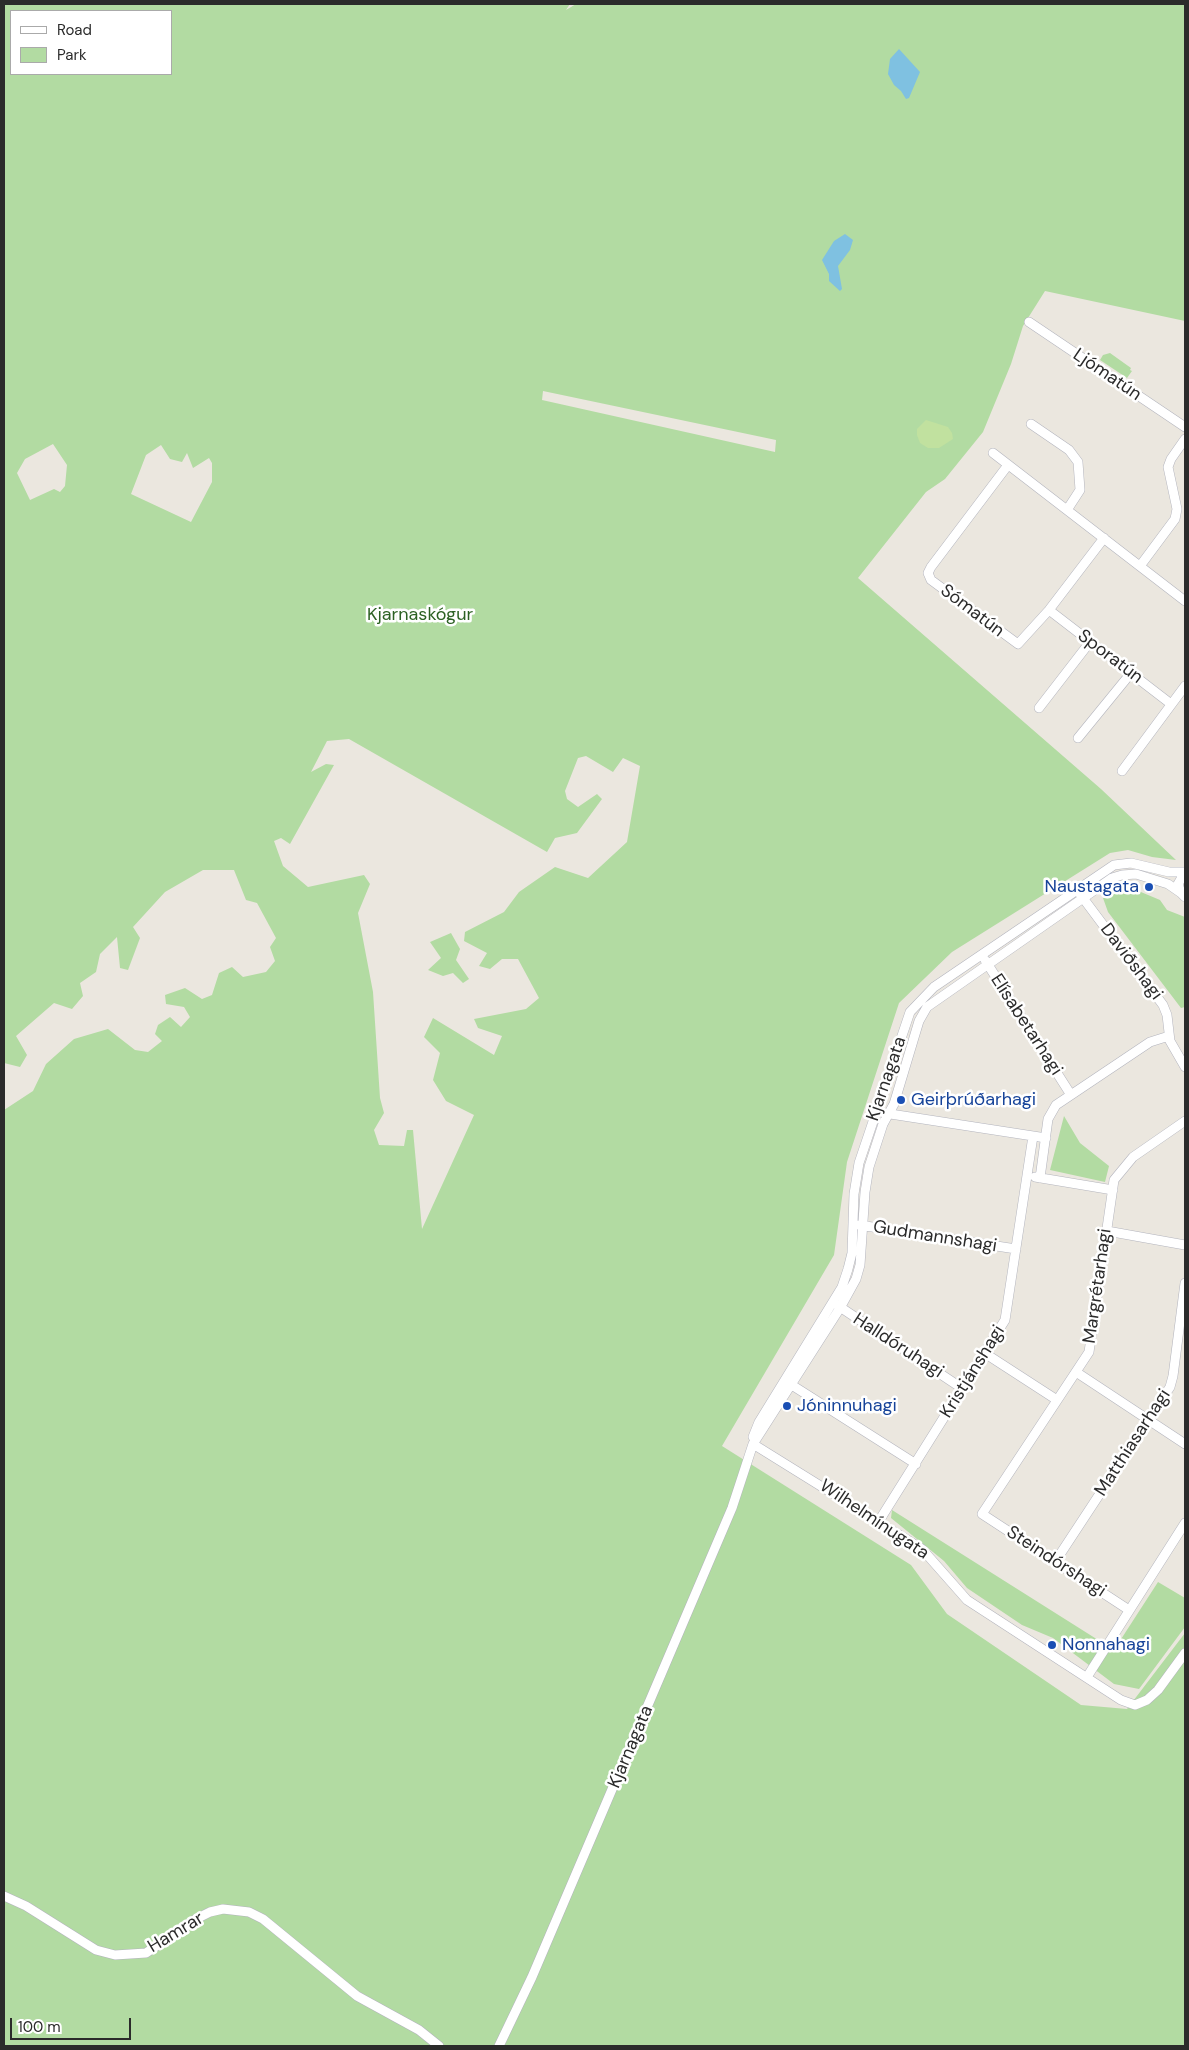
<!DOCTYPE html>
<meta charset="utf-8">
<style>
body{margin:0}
#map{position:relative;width:1189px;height:2050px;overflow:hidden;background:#ebe7df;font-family:"DM Sans",sans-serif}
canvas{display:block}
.frame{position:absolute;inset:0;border:5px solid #2b2b2b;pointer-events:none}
.legend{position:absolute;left:10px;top:10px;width:162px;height:65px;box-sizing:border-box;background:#fff;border:1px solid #aaa;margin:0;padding:6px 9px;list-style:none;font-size:15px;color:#2b2b2b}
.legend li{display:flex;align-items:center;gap:10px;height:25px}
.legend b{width:25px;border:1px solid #aaa}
.scale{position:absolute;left:10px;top:2018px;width:121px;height:22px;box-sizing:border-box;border:2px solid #2b2b2b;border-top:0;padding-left:6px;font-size:15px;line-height:18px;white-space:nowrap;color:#2b2b2b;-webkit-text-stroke:4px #fff;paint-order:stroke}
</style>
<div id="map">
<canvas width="1189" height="2050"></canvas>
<div class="frame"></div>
<ul class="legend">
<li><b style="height:6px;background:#fff"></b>Road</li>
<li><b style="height:14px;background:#b2dba2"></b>Park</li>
</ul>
<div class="scale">100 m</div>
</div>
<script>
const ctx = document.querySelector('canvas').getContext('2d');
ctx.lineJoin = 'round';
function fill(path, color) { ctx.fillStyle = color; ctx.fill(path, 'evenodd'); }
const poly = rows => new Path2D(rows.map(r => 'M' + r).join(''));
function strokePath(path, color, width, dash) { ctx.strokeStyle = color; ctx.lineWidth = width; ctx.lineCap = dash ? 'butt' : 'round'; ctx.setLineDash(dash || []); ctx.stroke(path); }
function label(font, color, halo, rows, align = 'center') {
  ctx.font = font + ' "DM Sans",sans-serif'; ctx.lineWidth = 5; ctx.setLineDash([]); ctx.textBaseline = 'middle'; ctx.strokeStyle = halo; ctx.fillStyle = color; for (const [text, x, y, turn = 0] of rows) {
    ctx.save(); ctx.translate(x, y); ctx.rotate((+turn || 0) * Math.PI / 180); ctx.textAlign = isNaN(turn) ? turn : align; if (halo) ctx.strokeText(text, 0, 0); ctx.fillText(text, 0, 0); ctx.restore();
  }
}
fill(poly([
 [4,4,570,4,566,10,576,4,1185,4,1185,321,1045,291,1023,326,1011,364,983,432,945,479,926,492,858,578,1101,789,1176,860,1152,857,1128,850,1110,853,952,952,899,1003,847,1162,834,1255,722,1446,911,1565,947,1614,1081,1705,1127,1709,1185,1633,1185,2046,4,2046,4,1110,33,1091,46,1064,74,1039,108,1029,135,1050,148,1052,162,1041,155,1034,158,1025,170,1017,181,1027,190,1017,184,1007,166,1004,165,995,185,988,202,999,212,995,219,973,232,967,243,977,266,972,275,961,270,947,276,938,257,903,246,900,234,870,203,870,165,892,133,927,140,938,128,970,120,968,117,937,100,954,96,972,80,983,83,996,72,1009,54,1003,16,1036,27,1055,20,1067,4,1063],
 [11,11,171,11,171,74,11,74],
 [543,391,776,440,775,452,542,400],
 [53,444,67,465,65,486,60,492,54,489,30,500,17,473,25,459],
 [161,445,170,459,182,462,187,453,193,468,209,458,212,463,212,482,191,522,131,494,146,455],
 [349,739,547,852,555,838,577,833,602,799,597,794,578,807,567,799,565,791,578,758,586,756,613,772,623,758,640,766,627,842,588,878,555,867,519,892,504,912,465,932,464,941,487,953,479,966,490,969,502,959,518,959,539,998,526,1009,474,1019,478,1028,502,1036,494,1055,433,1018,424,1037,440,1053,433,1080,446,1101,474,1115,422,1229,413,1130,407,1130,404,1146,379,1145,374,1130,384,1113,380,1098,373,992,358,913,370,884,364,875,308,887,283,866,274,841,281,838,290,844,334,765,326,764,311,772,327,741],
 [1110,353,1131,368,1130,370,1132,371,1127,378,1100,360,1103,355],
 [1129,887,1160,900,1167,910,1185,917,1185,1007,1181,1008,1108,912,1103,898],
 [451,933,460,949,456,960,469,979,463,983,453,973,443,976,428,970,441,958,430,942],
 [1064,1116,1080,1143,1109,1166,1105,1182,1050,1170],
 [892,1510,1114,1650,1158,1582,1185,1598,1185,1627,1139,1689,1114,1684,1053,1638,1022,1625,967,1588,944,1561,891,1518]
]), '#b2dba2');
fill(poly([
 [926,420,948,427,952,433,953,439,939,448,928,448,920,443,917,435,917,429]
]), '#c1e19f');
fill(poly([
 [899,49,920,72,909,98,906,99,901,91,894,85,888,74,890,59],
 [845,234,853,240,850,250,838,266,842,289,840,291,829,281,829,274,822,260,834,241]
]), '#7fc1e1');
const minor = poly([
 [1029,322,1185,427],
 [1031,424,1069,450,1078,462,1080,490,1067,510],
 [993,453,1185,601],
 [1008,465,931,567,928,573,931,580,1018,644,1049,610,1104,538],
 [1140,566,1175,519,1177,509,1168,467,1171,459,1185,439],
 [1049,610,1171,704],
 [1039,708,1090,642],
 [1078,738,1131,673],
 [1122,771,1185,686],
 [1185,872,1178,884,1181,893,1185,897],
 [1080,894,1163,1005,1167,1015,1170,1041,1185,1067],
 [985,960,1071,1095],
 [884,1113,1046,1138],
 [1035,1177,1113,1190],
 [1040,1178,1048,1119,1056,1105,1150,1042,1169,1036],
 [859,1225,1016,1249],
 [1107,1231,1185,1245],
 [837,1305,963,1389],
 [986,1354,1057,1400],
 [1076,1372,1185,1444],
 [787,1382,916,1464],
 [753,1437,759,1422,842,1287,848,1269,852,1253,854,1194,859,1163,910,1012,934,987,1114,865,1131,863,1169,872,1185,872],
 [753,1444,922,1549,967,1600,1121,1700,1135,1705,1147,1700,1158,1690,1185,1653],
 [879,1521,1005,1320,1033,1136],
 [1055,1562,1170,1387,1173,1376,1185,1283],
 [1129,1610,982,1514,1089,1352,1114,1180,1133,1157,1185,1121],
 [1087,1677,1185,1523],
 [4,1896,26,1906,96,1950,115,1955,146,1953,196,1919,210,1912,223,1909,249,1912,263,1919,357,1996,419,2030,439,2046],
 [499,2046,532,1977,732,1508,753,1444,840,1308,856,1279,860,1265,865,1192,869,1167,883,1124,894,1104,919,1021,927,1007,1112,878,1122,875,1136,874,1168,884,1181,893]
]);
strokePath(minor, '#b3b4bd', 10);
strokePath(minor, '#fff', 9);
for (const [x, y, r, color] of [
 [1149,887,5,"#1a4fb4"],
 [901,1100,5,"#1a4fb4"],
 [787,1406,5,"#1a4fb4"],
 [1052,1645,5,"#1a4fb4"]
]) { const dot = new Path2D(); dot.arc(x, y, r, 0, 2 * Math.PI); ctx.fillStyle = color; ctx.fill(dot); strokePath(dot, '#fff', 2); }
label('18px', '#2b2b2b', '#fff', [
 ["Ljómatún",1107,375,34],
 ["Sómatún",972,611,37],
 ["Sporatún",1110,657,37],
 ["Daviðshagi",1131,962,53],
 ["Elísabetarhagi",1026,1025,57],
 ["Kjarnagata",887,1079,-71],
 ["Gudmannshagi",935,1237,9],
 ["Margrétarhagi",1098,1286,-82],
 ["Halldóruhagi",898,1346,33],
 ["Kristjánshagi",973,1372,-58],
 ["Matthiasarhagi",1133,1443,-57],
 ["Wilhelmínugata",874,1520,34],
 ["Steindórshagi",1056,1562,33],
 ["Kjarnagata",631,1747,-67],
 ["Hamrar",176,1933,-31]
]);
label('18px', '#2c6123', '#fff', [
 ["Kjarnaskógur",420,615]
]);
label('18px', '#164399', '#fff', [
 ["Naustagata",1139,887,"right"],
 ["Geirþrúðarhagi",911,1100],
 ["Jóninnuhagi",797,1406],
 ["Nonnahagi",1062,1645]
], 'left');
</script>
